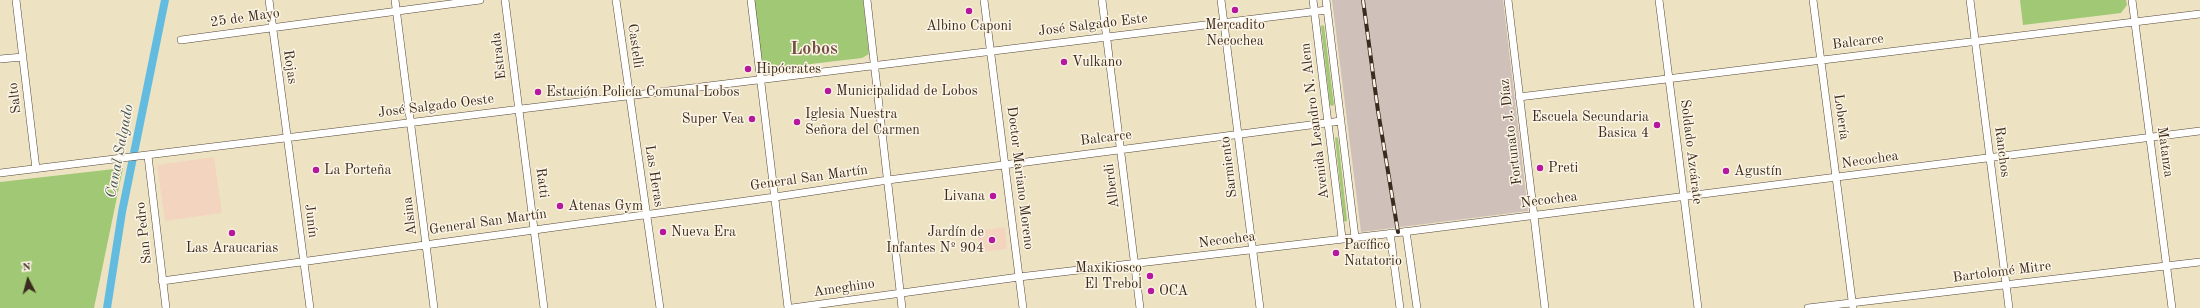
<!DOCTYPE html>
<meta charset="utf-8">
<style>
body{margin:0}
#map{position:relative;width:2200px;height:308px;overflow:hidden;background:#ede3c3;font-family:"Old Standard TT",serif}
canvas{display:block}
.north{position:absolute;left:8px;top:260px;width:40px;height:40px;-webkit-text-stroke:3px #fcf5e5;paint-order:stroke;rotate:354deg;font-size:11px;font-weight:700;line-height:16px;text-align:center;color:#3b2a1e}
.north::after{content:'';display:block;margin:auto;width:14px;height:18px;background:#3b2a1e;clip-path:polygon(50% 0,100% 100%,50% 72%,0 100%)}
</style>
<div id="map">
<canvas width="2200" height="308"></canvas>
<div class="north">N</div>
</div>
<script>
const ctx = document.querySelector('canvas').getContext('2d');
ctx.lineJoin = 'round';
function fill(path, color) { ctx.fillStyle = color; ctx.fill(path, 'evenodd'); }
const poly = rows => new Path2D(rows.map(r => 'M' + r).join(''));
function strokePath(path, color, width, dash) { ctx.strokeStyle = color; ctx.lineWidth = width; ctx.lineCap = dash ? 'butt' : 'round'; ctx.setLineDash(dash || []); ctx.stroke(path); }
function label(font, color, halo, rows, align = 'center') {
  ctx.font = font + ' "Old Standard TT",serif'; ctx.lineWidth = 3; ctx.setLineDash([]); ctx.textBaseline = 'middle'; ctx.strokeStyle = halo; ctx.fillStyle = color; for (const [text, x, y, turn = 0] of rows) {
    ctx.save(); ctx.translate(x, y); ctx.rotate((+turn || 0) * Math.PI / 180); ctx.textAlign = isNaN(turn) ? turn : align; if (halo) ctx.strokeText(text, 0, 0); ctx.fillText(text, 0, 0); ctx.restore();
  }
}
fill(poly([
 [214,157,222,213,165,221,157,165],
 [1005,227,1007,249,980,252,977,231]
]), '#f3d4be');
fill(poly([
 [1332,0,1503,0,1528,211,1361,232]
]), '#cfc0ba');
fill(poly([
 [754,0,863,0,869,54,862,58,768,69,762,61],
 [2020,0,2126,0,2127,5,2121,13,2023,25],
 [1322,25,1324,26,1334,105,1332,106,1330,105,1321,27],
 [1336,137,1338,138,1347,220,1346,222,1344,221,1335,138],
 [123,168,94,308,0,308,0,182]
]), '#a1c874');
strokePath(poly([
 [107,308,122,212,165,0]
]), '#63bce0', 8);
const minor = poly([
 [16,0,36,169],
 [269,0,310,308],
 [395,0,434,308],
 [505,0,544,308],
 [616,0,660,308],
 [751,0,788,308],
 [867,0,902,308],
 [984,0,1023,308],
 [1102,0,1140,308],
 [1221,0,1260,308],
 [1313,0,1342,238],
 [1326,0,1355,237],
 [1508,0,1545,308],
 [1659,0,1698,308],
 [1813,0,1853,308],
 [1970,0,2009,308],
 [2132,0,2172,308],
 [181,40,480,0],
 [0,59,23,57],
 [1519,97,2200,14],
 [148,156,166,308],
 [0,173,1327,10],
 [1406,231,1417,308],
 [1390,233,1400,308],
 [162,281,775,197,888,180,1341,121],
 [792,308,1019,277,1403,232,2200,131],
 [1808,308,2200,262]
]);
strokePath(minor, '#564637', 8);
strokePath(minor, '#fff', 7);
const rail = poly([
 [1363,0,1378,111,1398,232]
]);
strokePath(rail, '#3b2a1e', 4);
strokePath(rail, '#fcf5e5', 2.5, [8]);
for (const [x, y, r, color] of [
 [1235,10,4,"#b5179e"],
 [969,11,4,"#b5179e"],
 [1064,62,4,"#b5179e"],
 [748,69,4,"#b5179e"],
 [828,91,4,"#b5179e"],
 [538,92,4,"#b5179e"],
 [752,119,4,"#b5179e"],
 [797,122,4,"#b5179e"],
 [1657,125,4,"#b5179e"],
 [1540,168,4,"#b5179e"],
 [316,170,4,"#b5179e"],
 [1726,171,4,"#b5179e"],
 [993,196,4,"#b5179e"],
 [560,206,4,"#b5179e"],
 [663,232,4,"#b5179e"],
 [232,233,4,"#b5179e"],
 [992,240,4,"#b5179e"],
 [1336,253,4,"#b5179e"],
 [1150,276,4,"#b5179e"],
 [1151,291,4,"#b5179e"]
]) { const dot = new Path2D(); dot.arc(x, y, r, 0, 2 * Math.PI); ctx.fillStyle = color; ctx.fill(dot); strokePath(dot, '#fcf5e5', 1.5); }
label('14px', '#3b2a1e', '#fcf5e5', [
 ["25 de Mayo",245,18,-8],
 ["José Salgado Este",1093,25,-7],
 ["Balcarce",1858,42,-7],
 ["Castelli",635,46,82],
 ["Estrada",499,56,-97],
 ["Rojas",290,67,82],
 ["Salto",15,98,-97],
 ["José Salgado Oeste",436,106,-7],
 ["Lobería",1841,117,82],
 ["Avenida Leandro N. Alem",1315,121,-97],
 ["Fortunato J. Díaz",1511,132,-97],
 ["Balcarce",1106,138,-7],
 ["Soldado Azcárate",1691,152,83],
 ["Ranchos",2002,152,83],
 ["Matanza",2165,152,82],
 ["Necochea",1870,160,-8],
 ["Sarmiento",1229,167,-97],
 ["Las Heras",654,176,81],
 ["General San Martín",809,178,-8],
 ["Doctor Mariano Moreno",1020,178,83],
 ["Ratti",542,183,83],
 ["Alberdi",1112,186,-97],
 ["Necochea",1549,200,-7],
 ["Alsina",410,216,-97],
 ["Junín",311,221,83],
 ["General San Martín",488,222,-8],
 ["San Pedro",144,233,-96],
 ["Necochea",1227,240,-7],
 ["Bartolomé Mitre",2002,272,-7],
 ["Ameghino",844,288,-8]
]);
label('14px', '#3b2a1e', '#fcf5e5', [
 ["Mercadito",1235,25,"center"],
 ["Necochea",1235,41,"center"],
 ["Albino Caponi",969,26,"center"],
 ["Vulkano",1072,62],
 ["Hipócrates",756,69],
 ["Municipalidad de Lobos",836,91],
 ["Estación Policía Comunal Lobos",546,92],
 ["Iglesia Nuestra",805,114],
 ["Señora del Carmen",805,130],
 ["Escuela Secundaria",1649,117,"right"],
 ["Basica 4",1649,133,"right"],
 ["Super Vea",744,119,"right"],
 ["Preti",1548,168],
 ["La Porteña",324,170],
 ["Agustín",1734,171],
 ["Livana",985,196,"right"],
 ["Atenas Gym",568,206],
 ["Nueva Era",671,232],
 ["Jardín de",984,232,"right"],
 ["Infantes Nº 904",984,248,"right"],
 ["Pacífico",1344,245],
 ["Natatorio",1344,261],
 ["Las Araucarias",232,248,"center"],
 ["Maxikiosco",1142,268,"right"],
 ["El Trebol",1142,284,"right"],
 ["OCA",1159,291]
], 'left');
label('italic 15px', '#475658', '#fcf5e5', [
 ["Canal Salgado",120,151,-79]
]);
label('bold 18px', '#724f42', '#fcf5e5', [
 ["Lobos",814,49]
]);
</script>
